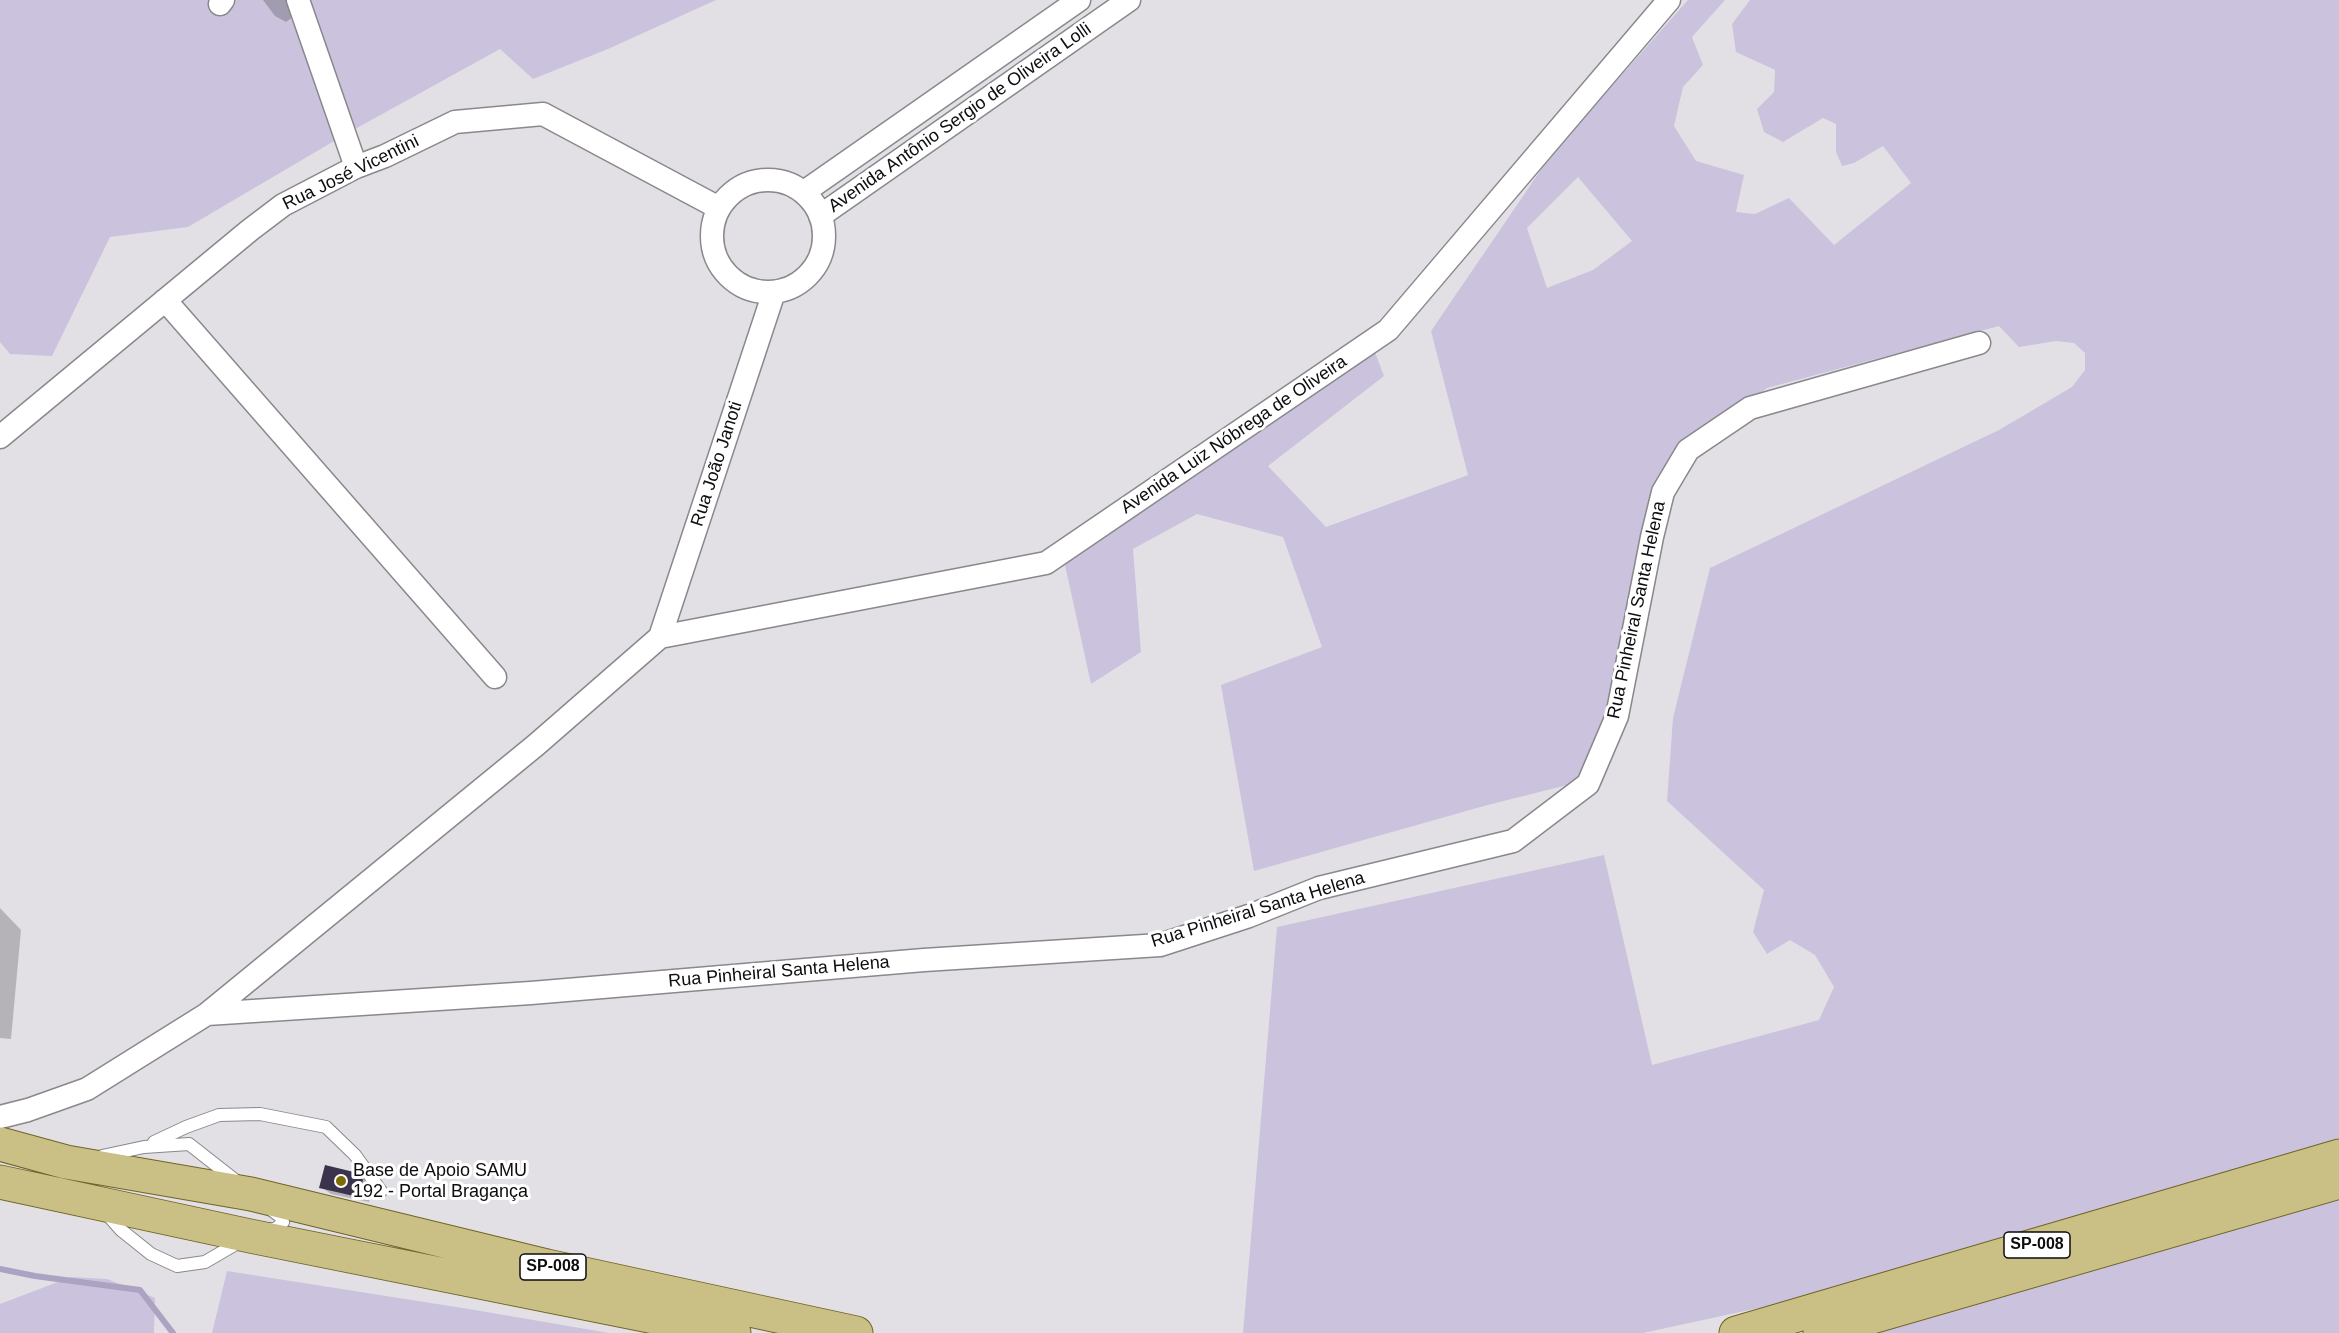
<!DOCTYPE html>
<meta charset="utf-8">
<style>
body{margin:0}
canvas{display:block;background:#e2e0e5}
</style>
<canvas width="2339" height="1333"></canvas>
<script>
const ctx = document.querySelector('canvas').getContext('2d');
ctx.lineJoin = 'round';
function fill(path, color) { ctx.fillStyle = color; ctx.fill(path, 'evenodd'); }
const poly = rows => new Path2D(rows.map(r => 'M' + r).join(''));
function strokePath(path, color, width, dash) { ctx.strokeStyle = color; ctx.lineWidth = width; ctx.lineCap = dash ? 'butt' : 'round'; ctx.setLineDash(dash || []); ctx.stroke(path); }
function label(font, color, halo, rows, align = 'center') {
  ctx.font = font + ' Helvetica,sans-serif'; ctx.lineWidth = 6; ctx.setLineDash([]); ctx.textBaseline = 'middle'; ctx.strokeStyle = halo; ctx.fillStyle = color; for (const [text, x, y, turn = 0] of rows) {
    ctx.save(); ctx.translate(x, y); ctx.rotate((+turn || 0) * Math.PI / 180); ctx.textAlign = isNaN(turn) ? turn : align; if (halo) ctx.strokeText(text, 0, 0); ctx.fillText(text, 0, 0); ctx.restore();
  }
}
fill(poly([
 [0,0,716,0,608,49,533,79,500,49,346,134,188,227,110,237,52,356,10,354,0,342],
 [1688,0,1725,0,1692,37,1703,65,1683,87,1674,126,1696,161,1744,175,1736,212,1755,214,1789,198,1834,245,1911,183,1883,146,1854,163,1842,166,1836,152,1836,124,1823,118,1783,142,1764,132,1757,109,1774,92,1775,70,1736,52,1732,24,1750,0,2339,0,2339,1138,1814,1296,1643,1333,1243,1333,1277,927,1604,855,1652,1065,1819,1020,1834,987,1815,955,1790,940,1767,954,1753,932,1764,890,1667,801,1673,718,1710,568,1999,430,2072,387,2085,370,2085,353,2074,343,2056,341,2019,347,1999,326,1767,388,1669,461,1613,715,1583,781,1484,806,1254,871,1221,685,1322,647,1283,537,1197,514,1133,549,1141,652,1091,684,1063,556,1373,347,1384,376,1268,466,1326,527,1468,475,1431,331,1551,155],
 [1578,177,1632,241,1593,270,1547,288,1527,228],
 [2339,1197,2339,1333,1854,1333],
 [227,1271,469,1309,609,1333,212,1333],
 [71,1277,107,1279,155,1298,154,1333,0,1333,0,1304]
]), '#cbc3dd');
fill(poly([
 [263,0,297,0,297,14,286,22,275,16],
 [0,908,21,930,11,1039,0,1038],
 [357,1175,369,1181,373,1187,369,1202,331,1194,321,1187]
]), '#0003');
strokePath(poly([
 [0,1269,35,1276,140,1290,173,1333]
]), '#aca2c2', 6);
fill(poly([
 [325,1165,358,1173,363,1180,358,1197,319,1188]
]), '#3b324d');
const lane = poly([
 [154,1142,186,1127,219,1115,260,1114,326,1127,355,1155,381,1191],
 [102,1156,144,1147,189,1144,240,1184],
 [106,1213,121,1230,151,1254,177,1266,205,1262,241,1241],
 [265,1231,277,1228,283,1222,281,1217,270,1209]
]);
const street = poly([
 [298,0,356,167],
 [220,4,223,0],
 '712 236a56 56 0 1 1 112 0a56 56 0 1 1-112 0Z',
 [804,192,1079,0],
 [820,216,1129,0],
 [165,300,495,677],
 [0,437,250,230,283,205,356,167,385,156,455,122,543,114,719,208],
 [660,637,774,292],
 [207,1014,531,993,924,960,1160,945,1249,916,1319,888,1513,841,1588,784,1617,716,1652,537,1663,492,1688,450,1750,408,1979,343],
 [0,1117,28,1110,87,1089,207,1014,536,745,660,637,1046,563,1388,330,1669,0]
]);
const primary = poly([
 [0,1144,66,1162,251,1194,547,1266,856,1333],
 [0,1182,250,1236,734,1333],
 [1820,1332,2339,1182],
 [1736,1333,2339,1156]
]);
strokePath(lane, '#89888c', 14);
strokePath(street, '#89888c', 25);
strokePath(primary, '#706527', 35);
strokePath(lane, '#fff', 12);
strokePath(street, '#fff', 22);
strokePath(primary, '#cabf85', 33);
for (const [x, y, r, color] of [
 [341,1181,6,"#7a6b03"]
]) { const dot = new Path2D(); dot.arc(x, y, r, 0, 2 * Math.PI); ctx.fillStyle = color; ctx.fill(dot); strokePath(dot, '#fff', 2); }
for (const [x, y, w] of [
 [2037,1245,66],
 [553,1267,66]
]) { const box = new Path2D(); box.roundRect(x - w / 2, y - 13, w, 26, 4.5); ctx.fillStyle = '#fff'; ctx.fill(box); strokePath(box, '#0d0c0e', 1.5); }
label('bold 16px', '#0d0c0e', null, [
 ["SP-008",2037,1245],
 ["SP-008",553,1267]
]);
label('18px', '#0d0c0e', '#fff', [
 ["Avenida Antônio Sergio de Oliveira Lolli",960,118,-35],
 ["Rua José Vicentini",351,173,-26],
 ["Avenida Luiz Nóbrega de Oliveira",1234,435,-34],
 ["Rua João Janoti",717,464,-72],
 ["Rua Pinheiral Santa Helena",1637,610,-78],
 ["Rua Pinheiral Santa Helena",1258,910,-17],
 ["Rua Pinheiral Santa Helena",779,972,-5]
]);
label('18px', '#0d0c0e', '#fff', [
 ["Base de Apoio SAMU",353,1171],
 ["192 - Portal Bragança",353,1192]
], 'left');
</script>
